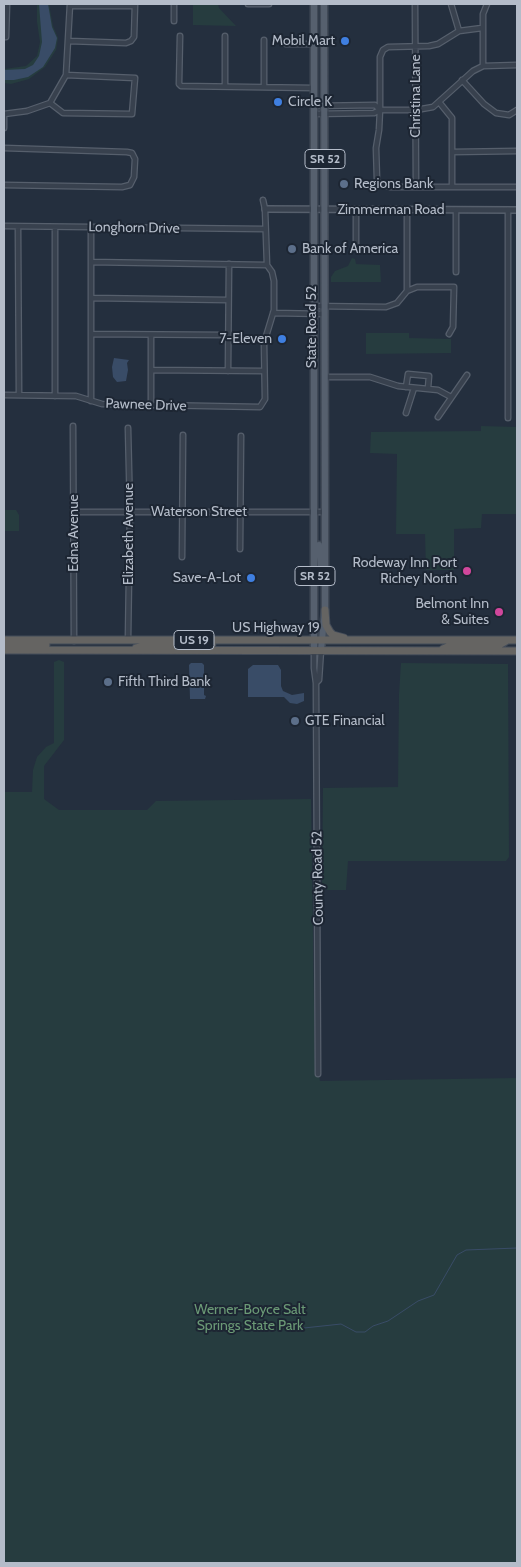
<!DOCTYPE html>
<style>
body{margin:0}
#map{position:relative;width:521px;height:1567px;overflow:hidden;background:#242f3e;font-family:Cabin,sans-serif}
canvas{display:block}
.frame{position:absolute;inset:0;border:5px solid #b4bcc9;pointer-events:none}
</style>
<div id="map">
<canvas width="521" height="1567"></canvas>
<div class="frame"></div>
</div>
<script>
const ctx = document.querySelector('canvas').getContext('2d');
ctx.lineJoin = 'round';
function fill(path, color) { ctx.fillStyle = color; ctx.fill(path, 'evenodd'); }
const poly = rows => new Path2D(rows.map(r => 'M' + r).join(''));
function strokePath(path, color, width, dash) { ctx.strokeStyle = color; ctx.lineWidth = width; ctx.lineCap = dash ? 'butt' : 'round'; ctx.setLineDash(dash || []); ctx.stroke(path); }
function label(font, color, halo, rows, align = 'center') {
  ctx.font = font + ' Cabin,sans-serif'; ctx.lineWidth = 4; ctx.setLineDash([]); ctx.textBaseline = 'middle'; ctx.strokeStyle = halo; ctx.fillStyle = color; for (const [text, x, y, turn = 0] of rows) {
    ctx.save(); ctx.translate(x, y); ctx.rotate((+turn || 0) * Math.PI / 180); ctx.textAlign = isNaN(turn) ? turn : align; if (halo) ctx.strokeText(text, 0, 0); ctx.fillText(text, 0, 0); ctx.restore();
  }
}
fill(poly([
 [37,4,49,4,53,26,58,38,56,50,45,67,29,79,11,84,4,83,4,69,26,66,37,56,40,42,37,22],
 [193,4,218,4,219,8,236,26,193,25],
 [352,258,355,259,356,264,380,265,381,282,331,282,331,277,335,271,348,266],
 [366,333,409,333,409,338,451,339,451,353,366,354],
 [481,426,517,427,517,551,517,514,482,514,481,528,454,529,454,570,426,570,425,534,396,534,397,454,370,453,371,432,481,431],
 [4,510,16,510,19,515,19,531,4,531],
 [59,660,64,662,64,740,44,766,44,799,59,810,147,810,156,801,311,799,315,1076,319,1076,320,1081,517,1078,517,1563,4,1563,4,792,32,792,33,770,37,757,46,747,54,743,54,662],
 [401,663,508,664,509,857,506,861,348,861,346,890,322,890,323,788,398,787,399,694]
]), '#263c3f');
fill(poly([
 [39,4,48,4,52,27,57,38,55,48,43,67,28,77,14,80,4,80,4,70,25,69,33,65,39,56,42,42],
 [114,358,129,360,127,363,128,370,126,381,117,382,113,377,112,367],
 [191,663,202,663,204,665,204,695,206,696,205,699,190,699,189,665],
 [253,665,278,665,281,670,281,686,283,691,292,695,304,693,304,701,297,704,290,703,284,697,248,697,248,669]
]), '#394c67');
strokePath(poly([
 [304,1328,341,1324,356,1332,365,1332,373,1326,388,1321,418,1301,434,1295,457,1255,466,1250,517,1248]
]), '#394c67', 1);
const minor = poly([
 [248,4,269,4],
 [415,4,416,187],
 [451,4,459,31],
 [70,6,135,6],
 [174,21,174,4],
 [482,28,459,31,438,44,429,46,388,47,383,50,380,57,380,110,379,130,376,148,377,180,380,184,390,187,517,187],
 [180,36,179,84,181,86,314,88],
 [4,37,6,37,7,4],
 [264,40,264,87],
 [69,41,126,43,131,41,134,37,135,4],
 [286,44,314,44],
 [483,66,483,14,487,4],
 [462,80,484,104,496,113,509,115,517,110],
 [225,86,225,36],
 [439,102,452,118,452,187],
 [50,103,63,113,132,114,135,78,66,75],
 [380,110,416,110,433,107,473,71,483,66,517,65],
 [4,114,27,111,50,103,66,75,70,4],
 [314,114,374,113,380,110,375,105,314,106],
 [4,128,4,114],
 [4,148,127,152,132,153,135,159,134,177,130,185,122,187,4,185],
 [452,152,517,151],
 [407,210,407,291],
 [456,210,456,272],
 [4,226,265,229],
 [18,227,19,395],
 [55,227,55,396],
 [91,227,91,401],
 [356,246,356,210],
 [91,262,267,265],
 [91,298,228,300],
 [314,306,386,307,397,303,407,291,417,287,454,287,453,327,449,334],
 [273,313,325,314],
 [91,334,228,335],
 [151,335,151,406],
 [151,370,264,371],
 [228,371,229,264],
 [325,377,370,377,398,386,438,390,451,397],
 [406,387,408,374,429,376,428,388],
 [4,395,76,396,102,404,260,407,265,399,264,343,274,310,274,281,272,272,267,265,265,209,263,200],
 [406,413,414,388],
 [438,417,467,375],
 [508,418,508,210],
 [73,426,74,641],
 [128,428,130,512,128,640],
 [74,512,325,512],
 [240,549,241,436],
 [182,557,183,435],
 [314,650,314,668,316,683,319,680,321,650],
 [316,683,318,1074]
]);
const tertiary = poly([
 [265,209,517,210]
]);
const primary = poly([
 [314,4,314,650],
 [319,545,321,569,325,573],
 [321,650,325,610,325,512,324,4]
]);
const trunk = poly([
 [325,610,326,625,330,632,333,635,344,638],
 [4,640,517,640],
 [4,645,46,645],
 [136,648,145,646,177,645,185,640],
 [443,649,452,645,499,645,506,641],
 [4,650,517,651],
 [182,650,190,646,212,644]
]);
strokePath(minor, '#565f6c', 7);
strokePath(tertiary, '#565f6c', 8);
strokePath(primary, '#414a57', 9);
strokePath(trunk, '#434c59', 9);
strokePath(minor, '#38414e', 4.5);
strokePath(tertiary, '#38414e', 5);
strokePath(primary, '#56606e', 6);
strokePath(trunk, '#656462', 7);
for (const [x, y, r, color] of [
 [345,41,5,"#3f7fe0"],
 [278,102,5,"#3f7fe0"],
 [344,184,5,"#5c6f8a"],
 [292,249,5,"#5c6f8a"],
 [282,339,5,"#3f7fe0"],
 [467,571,5,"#d1479c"],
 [251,578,5,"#3f7fe0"],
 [499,612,5,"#d1479c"],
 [108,682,5,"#5c6f8a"],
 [295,721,5,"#5c6f8a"]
]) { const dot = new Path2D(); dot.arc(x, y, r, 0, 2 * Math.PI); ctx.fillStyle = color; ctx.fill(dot); strokePath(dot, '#1d2633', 2); }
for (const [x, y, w] of [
 [325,159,40],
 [315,576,40],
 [194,640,40]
]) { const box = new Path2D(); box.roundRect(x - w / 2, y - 9.5, w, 19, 4); ctx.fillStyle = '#1d2633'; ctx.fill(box); strokePath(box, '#b4bcc9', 1); }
label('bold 12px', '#b4bcc9', null, [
 ["SR 52",325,159],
 ["SR 52",315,576],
 ["US 19",194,640]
]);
label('14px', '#b4bcc9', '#1d2633', [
 ["Mobil Mart",335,41],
 ["Circle K",288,102,"left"],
 ["Regions Bank",354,184,"left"],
 ["Bank of America",302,249,"left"],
 ["7-Eleven",272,339],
 ["Rodeway Inn Port",457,563],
 ["Richey North",457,579],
 ["Save-A-Lot",241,578],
 ["Belmont Inn",489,604],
 ["& Suites",489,620],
 ["Fifth Third Bank",118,682,"left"],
 ["GTE Financial",305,721,"left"]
], 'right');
label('14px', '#b4bcc9', '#1d2633', [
 ["Christina Lane",416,96,-90],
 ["Zimmerman Road",391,210],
 ["Longhorn Drive",134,228,1],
 ["State Road 52",312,327,-90],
 ["Pawnee Drive",146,405,2],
 ["Waterson Street",199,512],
 ["Edna Avenue",74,533,-90],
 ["Elizabeth Avenue",129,534,-90],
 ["US Highway 19",276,628],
 ["County Road 52",318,878,-91]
]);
label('14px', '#6b9a76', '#1d2633', [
 ["Werner-Boyce Salt",250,1310],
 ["Springs State Park",250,1326]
]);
</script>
